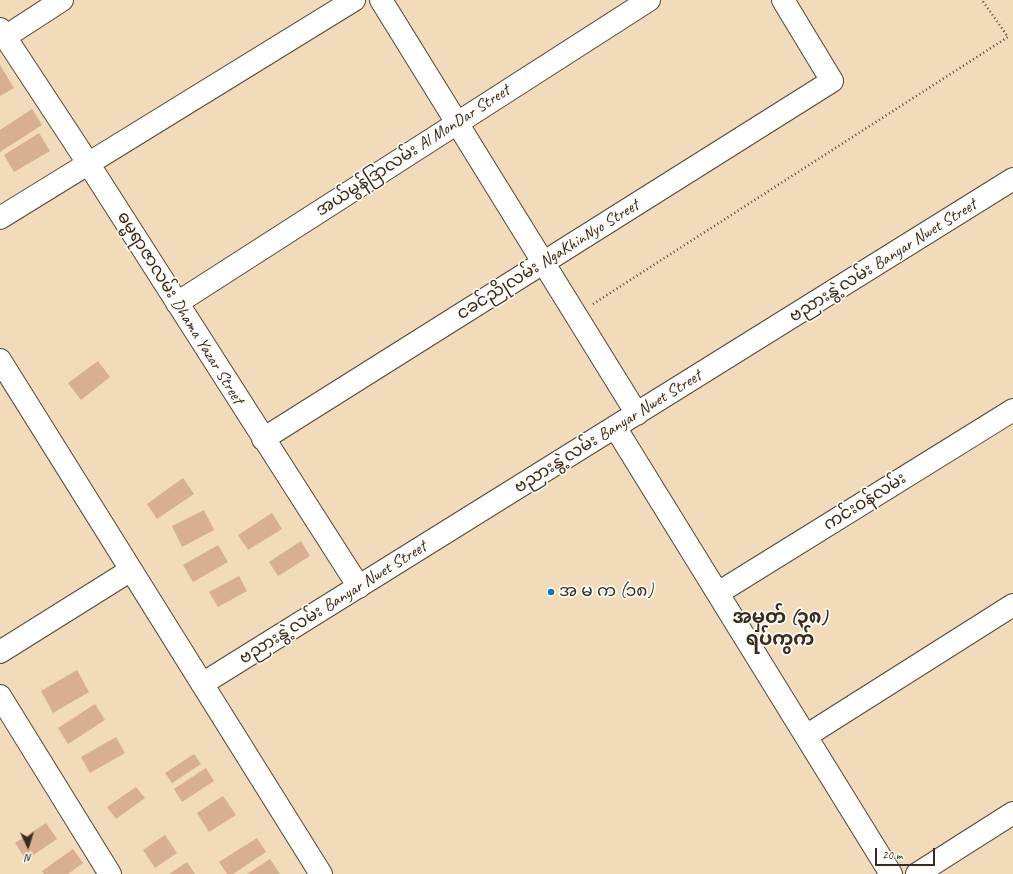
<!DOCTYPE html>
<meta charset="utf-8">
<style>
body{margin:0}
#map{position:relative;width:1013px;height:874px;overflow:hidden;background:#f1dbba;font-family:Caveat,sans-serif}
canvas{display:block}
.north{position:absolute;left:8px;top:826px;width:40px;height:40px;-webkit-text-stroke:3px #fdfcf7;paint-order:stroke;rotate:176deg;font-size:11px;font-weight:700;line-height:16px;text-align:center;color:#3b2a1e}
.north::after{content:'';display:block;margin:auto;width:14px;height:18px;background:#3b2a1e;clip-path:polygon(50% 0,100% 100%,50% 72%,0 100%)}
.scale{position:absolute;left:875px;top:848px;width:60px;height:18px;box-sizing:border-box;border:2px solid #3b2a1e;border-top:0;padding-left:5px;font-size:12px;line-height:14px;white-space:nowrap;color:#3b2a1e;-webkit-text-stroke:3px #fdfcf7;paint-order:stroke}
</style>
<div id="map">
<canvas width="1013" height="874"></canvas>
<div class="north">N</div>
<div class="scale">20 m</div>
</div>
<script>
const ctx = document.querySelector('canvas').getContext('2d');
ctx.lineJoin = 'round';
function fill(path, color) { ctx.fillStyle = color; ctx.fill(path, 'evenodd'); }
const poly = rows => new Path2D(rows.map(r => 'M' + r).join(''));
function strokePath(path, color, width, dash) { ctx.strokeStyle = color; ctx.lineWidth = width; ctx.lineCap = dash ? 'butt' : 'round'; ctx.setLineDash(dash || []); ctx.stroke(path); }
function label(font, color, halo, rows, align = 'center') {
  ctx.font = font + ' Caveat,"Noto Sans Myanmar",sans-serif'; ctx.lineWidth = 3.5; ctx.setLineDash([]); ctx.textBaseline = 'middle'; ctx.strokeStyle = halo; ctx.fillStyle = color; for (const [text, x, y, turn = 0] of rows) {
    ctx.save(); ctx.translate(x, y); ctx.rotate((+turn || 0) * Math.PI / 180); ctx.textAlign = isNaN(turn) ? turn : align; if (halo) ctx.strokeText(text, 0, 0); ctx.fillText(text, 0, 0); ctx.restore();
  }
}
fill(poly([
 [0,65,14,88,0,96],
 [32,109,42,125,0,152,0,130],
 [39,133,50,151,14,172,4,155],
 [98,361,110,377,81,400,68,383],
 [183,478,194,494,157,519,147,504],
 [204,510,214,530,182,547,172,526],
 [272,513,282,529,248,550,238,535],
 [301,541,310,556,278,576,269,562],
 [218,545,228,562,193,582,183,565],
 [239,576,247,591,218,607,209,592],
 [77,670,89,692,53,713,41,691],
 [95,704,105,720,68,744,58,728],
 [116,737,125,753,90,773,81,757],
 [194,754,201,764,172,783,165,773],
 [206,768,214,781,182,802,174,789],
 [136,787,145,798,116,819,107,807],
 [223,796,236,815,209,832,197,813],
 [46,823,57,839,26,860,15,843],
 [165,835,177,853,155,868,143,850],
 [257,838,266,852,233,874,227,874,219,862],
 [73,849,83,863,68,874,44,874,42,871],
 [270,859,280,874,247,874],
 [187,862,195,874,169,874]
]), '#d8af92');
const street = poly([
 [381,0,637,414],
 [0,29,88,163,359,587],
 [5,37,62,0],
 [0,218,354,0],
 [177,303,649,0],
 [0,360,321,874],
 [615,427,891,874],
 [263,439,832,81,783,0],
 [718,593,1013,410],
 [0,652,131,570],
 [202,684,1013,179],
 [0,696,110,874],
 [806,736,1013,605],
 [917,874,1013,813]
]);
strokePath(street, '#564535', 24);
strokePath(poly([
 [593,304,1008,37,982,0]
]), '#564535', 2.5, [1, 3]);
strokePath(street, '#fff', 22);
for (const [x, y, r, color] of [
 [551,592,4,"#1f6fb2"]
]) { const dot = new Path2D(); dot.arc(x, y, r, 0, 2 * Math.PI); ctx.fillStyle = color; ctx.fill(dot); strokePath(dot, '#fdfcf7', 1.5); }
label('17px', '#3b2a1e', '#fdfcf7', [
 ["အယ်မွန်ဒြာလမ်း Al MonDar Street",413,151,-33],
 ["ငခင်ညိုလမ်း NgaKhinNyo Street",548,260,-32],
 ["ဗညားနွဲ့လမ်း Banyar Nwet Street",883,261,-32],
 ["ဓမ္မရာဇာလမ်း Dhama Yazar Street",180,308,58],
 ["ဗညားနွဲ့လမ်း Banyar Nwet Street",608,432,-32],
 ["ကင်းဝန်လမ်း",865,502,-32],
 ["ဗညားနွဲ့လမ်း Banyar Nwet Street",333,603,-32]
]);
label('17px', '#3b2a1e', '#fdfcf7', [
 ["အ မ က (၁၈)",559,592]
], 'left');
label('bold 19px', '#3b2a1e', '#fdfcf7', [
 ["အမှတ် (၃၈)",780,618],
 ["ရပ်ကွက်",780,640]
]);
</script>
